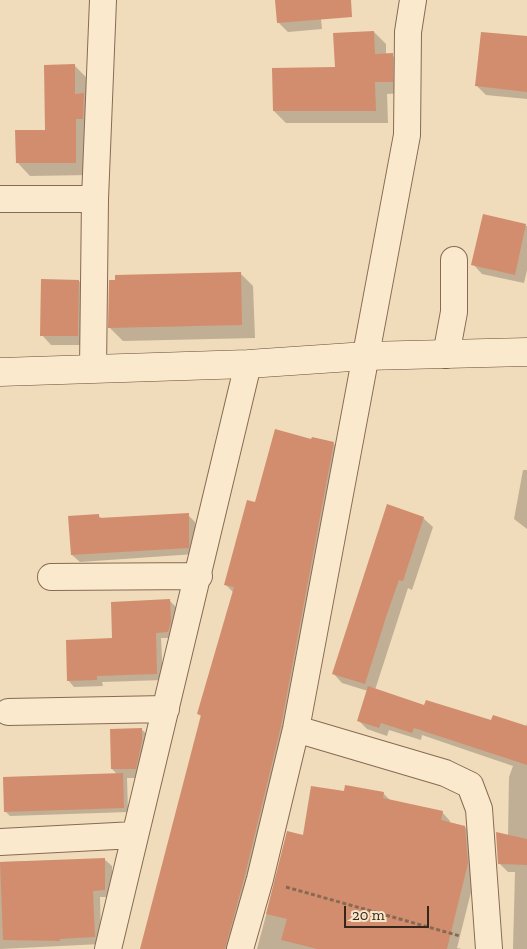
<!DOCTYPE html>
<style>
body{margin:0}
#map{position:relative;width:527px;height:949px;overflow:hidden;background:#f0dbba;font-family:"Zilla Slab",serif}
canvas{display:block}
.scale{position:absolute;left:344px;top:906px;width:85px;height:22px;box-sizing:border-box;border:2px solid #36251a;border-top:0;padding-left:6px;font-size:15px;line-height:18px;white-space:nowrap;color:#36251a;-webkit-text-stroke:4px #f7e6ca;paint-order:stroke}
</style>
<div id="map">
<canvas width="527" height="949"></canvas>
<div class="scale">20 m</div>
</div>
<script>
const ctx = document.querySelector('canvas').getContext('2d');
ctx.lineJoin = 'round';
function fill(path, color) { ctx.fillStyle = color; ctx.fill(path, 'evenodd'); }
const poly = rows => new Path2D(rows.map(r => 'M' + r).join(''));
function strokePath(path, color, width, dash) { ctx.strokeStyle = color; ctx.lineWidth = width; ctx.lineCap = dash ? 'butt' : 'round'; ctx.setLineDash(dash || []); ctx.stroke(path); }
fill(poly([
 [277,0,319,0,322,29,288,32,278,22],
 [374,32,386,44,386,55,392,55,404,67,404,93,387,94,388,123,286,123,274,111,336,68],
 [527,38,527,99,486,95,477,86],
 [75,66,88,79,89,175,30,176,17,162,46,131],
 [484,215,527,226,527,270,524,283,482,274,473,264],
 [240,273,253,286,255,338,123,341,110,328],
 [79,281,88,290,87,345,51,345,42,335],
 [312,441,334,444,342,452,289,735,235,949,141,949,202,717,198,714,234,593,225,584,256,504],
 [523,470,527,470,527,529,514,519],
 [98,515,102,519,188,515,195,522,195,554,80,562,72,555],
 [423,518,433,527,412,590,408,588,375,690,425,706,492,721,526,727,527,723,527,949,513,949,515,872,508,872,499,863,508,836,509,777,513,766,422,735,421,740,389,730,387,736,367,729,359,721,368,691,342,683,333,673],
 [170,601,176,607,177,629,174,638,161,638,163,680,102,682,103,686,74,687,68,680,114,640],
 [141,729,151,738,145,778,127,778,128,812,10,816,6,812,118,775,112,769],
 [345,793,384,794,391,801,442,812,450,821,450,823,465,827,473,835,476,872,457,948,462,949,257,949,288,833,304,836],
 [104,859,112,866,112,897,100,897,101,944,0,949,0,862]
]), '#0003');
fill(poly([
 [275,0,351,0,352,17,277,23],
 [374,31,375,54,393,53,393,82,375,82,376,111,273,111,272,68,335,67,333,33],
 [481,32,527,36,527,92,475,86],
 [75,64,75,94,84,93,83,119,76,119,76,163,16,163,15,130,45,130,44,65],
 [483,214,526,224,515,275,471,265],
 [241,272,242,325,108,328,109,280,115,280,115,275],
 [41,279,79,280,78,336,40,336],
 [275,429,311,439,312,437,334,442,281,726,245,875,225,949,140,949,201,715,197,714,234,587,224,585,247,500,255,502],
 [387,504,424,517,403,581,399,580,387,614,365,684,332,674],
 [189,513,189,548,71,555,68,516,99,514,99,518],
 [170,599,171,622,168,632,156,633,157,674,97,676,97,680,67,681,66,640,112,638,111,602],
 [368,686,424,705,426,700,491,720,493,715,527,726,527,765,414,728,412,733,381,723,379,728,357,721],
 [142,728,142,741,136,769,111,769,110,729],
 [123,773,124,808,4,812,3,777],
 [345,785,384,792,383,798,443,811,441,820,465,826,468,863,447,949,317,949,281,940,287,919,266,914,287,831,303,835,311,786,344,791],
 [496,832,527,839,527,865,498,864],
 [105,858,105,890,93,891,95,937,60,939,60,941,3,940,0,862]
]), '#d18d6d');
const street = poly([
 [0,199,95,199],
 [446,355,454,312,454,260],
 [93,369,95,199,103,0],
 [51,577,199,576],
 [8,712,166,709],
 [296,729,445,773,470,785,479,809,489,949],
 [0,842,135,835],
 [108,949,248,364],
 [240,949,260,879,296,729,407,135,408,32,413,0]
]);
const secondary = poly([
 [0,372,248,364,366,356,527,352]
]);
strokePath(street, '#886a54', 28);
strokePath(secondary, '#694b37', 29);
strokePath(poly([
 [286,887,460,936]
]), '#886a54', 3, [4, 2.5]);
strokePath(street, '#fbe9ce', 26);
strokePath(secondary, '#fbe9ce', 28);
</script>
